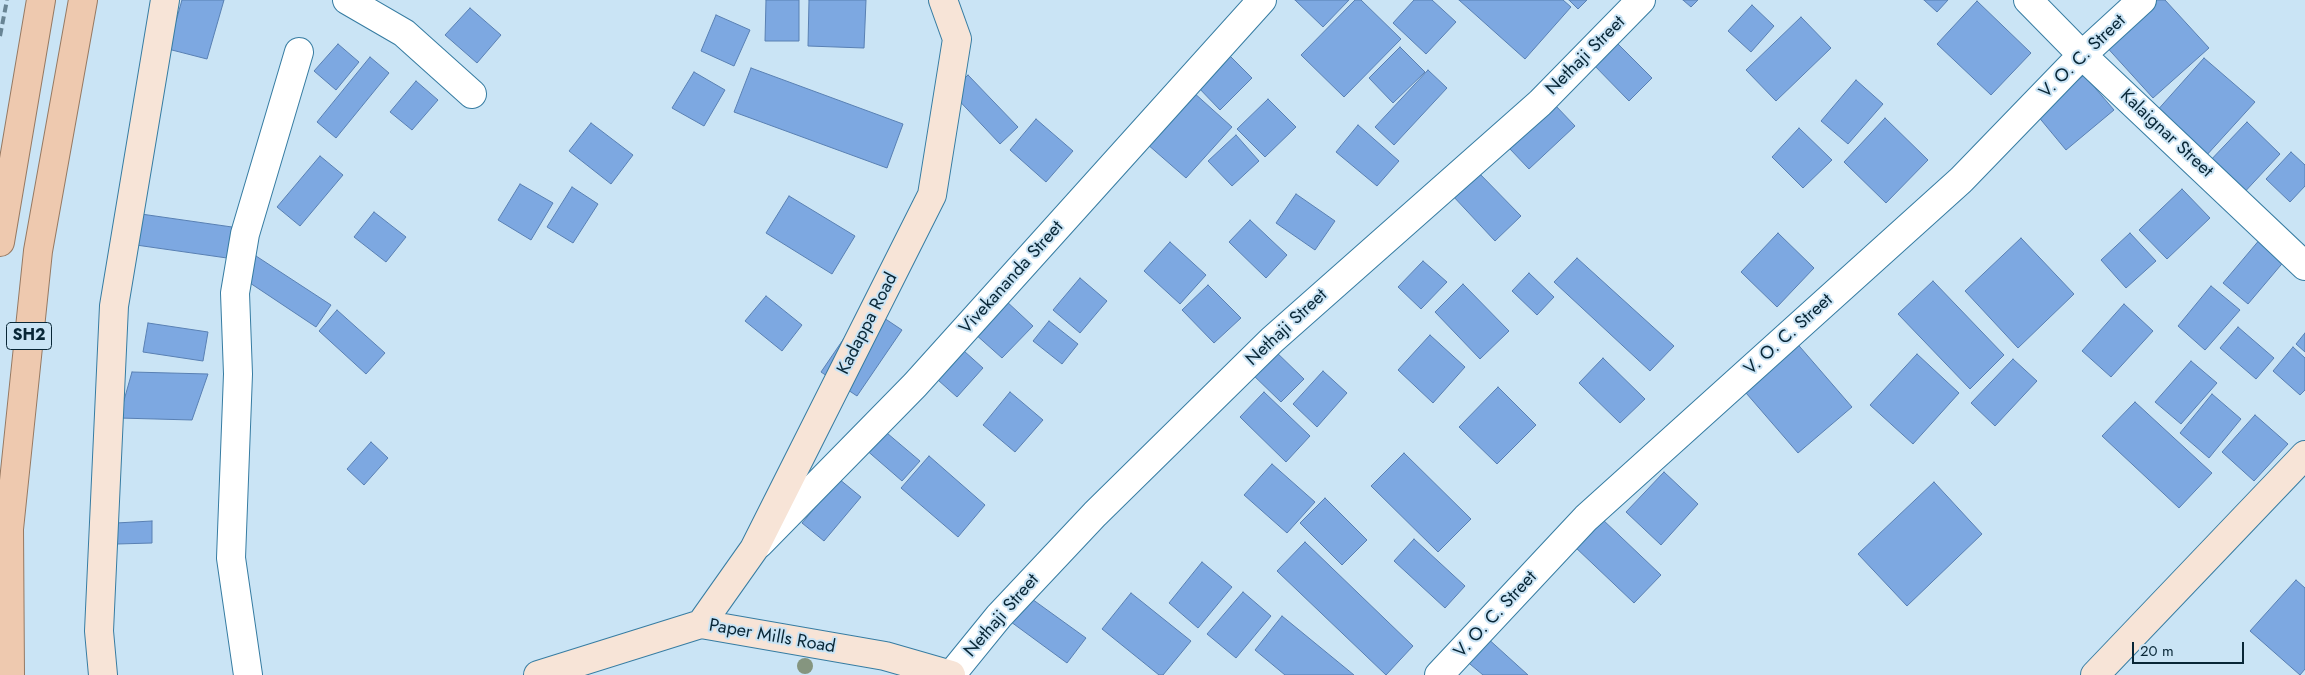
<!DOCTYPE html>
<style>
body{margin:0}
#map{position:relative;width:2305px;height:675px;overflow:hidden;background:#cae4f5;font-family:Jost,sans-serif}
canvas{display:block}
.scale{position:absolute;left:2132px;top:642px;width:112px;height:22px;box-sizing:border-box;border:2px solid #082636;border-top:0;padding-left:6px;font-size:15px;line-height:18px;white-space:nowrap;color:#082636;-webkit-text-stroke:4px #cae4f5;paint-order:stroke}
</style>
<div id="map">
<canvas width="2305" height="675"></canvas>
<div class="scale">20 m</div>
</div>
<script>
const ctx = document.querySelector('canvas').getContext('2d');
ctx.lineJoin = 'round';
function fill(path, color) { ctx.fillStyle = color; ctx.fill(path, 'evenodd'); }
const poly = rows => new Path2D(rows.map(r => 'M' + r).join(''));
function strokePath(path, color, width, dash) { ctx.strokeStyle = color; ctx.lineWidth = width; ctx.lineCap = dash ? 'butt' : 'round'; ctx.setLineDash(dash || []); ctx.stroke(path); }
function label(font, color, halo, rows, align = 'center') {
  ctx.font = font + ' Jost,sans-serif'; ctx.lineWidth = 4; ctx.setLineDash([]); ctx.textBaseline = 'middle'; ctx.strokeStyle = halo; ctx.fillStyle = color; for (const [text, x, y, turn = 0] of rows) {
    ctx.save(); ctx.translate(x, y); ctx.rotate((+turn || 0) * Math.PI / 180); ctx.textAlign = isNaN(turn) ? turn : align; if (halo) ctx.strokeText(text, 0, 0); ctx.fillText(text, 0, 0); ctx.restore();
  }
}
const building = poly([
 [182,0,224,0,207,59,168,49,182,0],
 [766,0,799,0,799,41,765,41,766,0],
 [809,0,866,0,864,48,808,46,809,0],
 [1295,0,1349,0,1323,27,1295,0],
 [1355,0,1361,0,1401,39,1344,97,1301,55,1355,0],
 [1414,0,1432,0,1456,22,1426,54,1393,23,1414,0],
 [1459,0,1563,0,1571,7,1525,59,1459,0],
 [1569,0,1587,0,1578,9,1569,0],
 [1683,0,1698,0,1691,7,1683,0],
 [1924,0,1948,0,1937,12,1924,0],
 [2150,0,2165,0,2209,48,2153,98,2103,43,2150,0],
 [1977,1,2031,53,1991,95,1937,44,1977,1],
 [1752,5,1774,26,1751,52,1728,31,1752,5],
 [470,8,501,35,477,63,445,35,470,8],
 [716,15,750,30,734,66,701,51,716,15],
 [1801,17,1831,48,1776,101,1746,70,1801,17],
 [1613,39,1652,78,1629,101,1591,62,1613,39],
 [338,44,359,62,336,90,314,71,338,44],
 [1400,47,1425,72,1393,103,1369,78,1400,47],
 [1227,53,1252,78,1220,110,1196,85,1227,53],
 [370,57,389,73,336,138,317,122,370,57],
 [2204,58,2255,102,2205,157,2155,113,2204,58],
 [751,68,903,124,887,168,734,112,751,68],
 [1428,70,1447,88,1394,145,1375,127,1428,70],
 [694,72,725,90,704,126,672,108,694,72],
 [968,75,1018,127,1000,144,951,92,968,75],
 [2084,75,2114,110,2066,150,2037,115,2084,75],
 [1856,80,1883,104,1848,144,1821,121,1856,80],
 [416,81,438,100,412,130,390,112,416,81],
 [1193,92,1232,127,1186,178,1147,144,1193,92],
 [1268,99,1296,127,1265,157,1237,129,1268,99],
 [1555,105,1575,126,1529,169,1510,149,1555,105],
 [1885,118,1928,160,1886,203,1844,162,1885,118],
 [1036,119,1073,151,1046,182,1010,150,1036,119],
 [2247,122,2280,154,2240,197,2206,165,2247,122],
 [591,123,633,155,611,184,569,151,591,123],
 [1358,125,1399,161,1377,186,1336,152,1358,125],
 [1799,128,1832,160,1803,188,1772,157,1799,128],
 [1236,135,1259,161,1232,186,1208,161,1236,135],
 [2291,152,2305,165,2305,186,2290,202,2266,179,2291,152],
 [320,156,343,175,300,226,277,207,320,156],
 [1477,171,1521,216,1495,241,1452,195,1477,171],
 [520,184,553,203,531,240,498,220,520,184],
 [572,187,598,204,573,243,547,227,572,187],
 [2182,189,2210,218,2167,259,2139,230,2182,189],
 [1296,194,1335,221,1315,250,1276,223,1296,194],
 [789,196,855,236,832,274,766,233,789,196],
 [374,212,406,237,386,262,354,237,374,212],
 [134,213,232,227,227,258,129,244,134,213],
 [1250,220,1287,255,1266,278,1229,242,1250,220],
 [1778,233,1814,268,1777,307,1741,272,1778,233],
 [2130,233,2156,261,2126,288,2101,260,2130,233],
 [2021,238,2074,294,2018,348,1965,291,2021,238],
 [2261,238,2286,259,2248,304,2223,283,2261,238],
 [1170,242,1206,275,1180,304,1144,271,1170,242],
 [256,256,331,305,316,327,241,277,256,256],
 [1577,258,1674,346,1650,371,1554,282,1577,258],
 [1423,261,1447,282,1421,309,1398,287,1423,261],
 [1529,273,1554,297,1537,315,1512,291,1529,273],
 [1080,278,1107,301,1080,333,1053,310,1080,278],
 [1933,281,2004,355,1970,389,1898,314,1933,281],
 [1463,284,1509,331,1480,359,1435,312,1463,284],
 [1208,285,1241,318,1214,343,1182,310,1208,285],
 [2211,286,2240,310,2205,350,2178,326,2211,286],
 [766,296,802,325,782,351,745,321,766,296],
 [1005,300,1033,326,1002,358,974,333,1005,300],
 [2124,304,2153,331,2111,377,2082,351,2124,304],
 [866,306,902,330,857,396,821,372,866,306],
 [337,310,385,353,366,374,319,331,337,310],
 [1049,321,1078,344,1062,364,1033,341,1049,321],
 [148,323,208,332,203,361,143,352,148,323],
 [2238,327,2274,358,2256,379,2220,348,2238,327],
 [2305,333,2305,352,2296,344,2305,333],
 [1430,335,1465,367,1433,403,1398,370,1430,335],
 [1794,340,1852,407,1798,453,1740,386,1794,340],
 [2293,347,2305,358,2305,390,2300,395,2273,371,2293,347],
 [1272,348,1304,379,1281,402,1250,372,1272,348],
 [964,351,983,368,957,397,938,380,964,351],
 [1917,354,1959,393,1913,444,1870,405,1917,354],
 [1603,358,1645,399,1620,423,1579,383,1603,358],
 [2013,359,2037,381,1995,426,1971,403,2013,359],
 [2191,361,2217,383,2181,424,2155,402,2191,361],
 [1323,371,1347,393,1317,427,1293,404,1323,371],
 [132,372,208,374,192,420,119,418,132,372],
 [1498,387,1536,425,1497,464,1459,427,1498,387],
 [1010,392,1043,420,1015,452,983,425,1010,392],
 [1264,392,1310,436,1286,462,1240,417,1264,392],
 [2212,394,2241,419,2209,458,2180,433,2212,394],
 [2135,402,2212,473,2179,508,2102,436,2135,402],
 [2255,415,2288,444,2254,481,2222,452,2255,415],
 [881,428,920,461,902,481,864,448,881,428],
 [371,442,388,458,364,485,347,469,371,442],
 [1404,453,1471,519,1438,552,1371,486,1404,453],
 [929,456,985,505,958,537,901,488,929,456],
 [1272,464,1315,502,1287,533,1244,495,1272,464],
 [1664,472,1698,504,1661,545,1626,512,1664,472],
 [839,479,861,497,824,541,802,523,839,479],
 [1934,482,1982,534,1907,606,1858,554,1934,482],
 [1325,498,1367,540,1342,565,1300,523,1325,498],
 [1601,518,1661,575,1634,603,1574,546,1601,518],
 [152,521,152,543,117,544,116,523,152,521],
 [1414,539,1465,586,1445,608,1394,561,1414,539],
 [1305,542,1413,646,1386,675,1277,571,1305,542],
 [1202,562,1232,587,1198,628,1169,603,1202,562],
 [2296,580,2305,588,2305,669,2300,675,2250,631,2296,580],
 [1243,592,1271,616,1236,658,1207,634,1243,592],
 [1131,593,1191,641,1163,675,1159,675,1102,629,1131,593],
 [1025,594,1086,638,1067,663,1007,619,1025,594],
 [1282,616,1354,675,1285,675,1255,650,1282,616],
 [1485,636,1528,675,1483,675,1464,659,1485,636]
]);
fill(building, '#7da8e1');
strokePath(building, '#5980b3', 1);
const street = poly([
 [347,0,404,33,472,94],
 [2028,0,2082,55,2305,266],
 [759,544,915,385,1262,0],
 [248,675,231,558,238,374,235,293,245,234,299,52],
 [951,675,999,616,1095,514,1272,340,1540,103,1641,0],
 [1439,675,1586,518,1961,180,2082,55,2142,0]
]);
const secondary = poly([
 [701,624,754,549,932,195,957,39,943,0],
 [103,675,99,631,114,306,165,0],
 [538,675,701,624,885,656,951,675],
 [2095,675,2305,455]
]);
const primary = poly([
 [0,242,41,0],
 [10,675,9,529,38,251,83,0]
]);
strokePath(street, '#367ca2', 30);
strokePath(secondary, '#367ca2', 30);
strokePath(primary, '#967962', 30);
strokePath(street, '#fff', 28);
strokePath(secondary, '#f7e4d7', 28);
strokePath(primary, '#eec9af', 28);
strokePath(poly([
 [0,36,7,0]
]), '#688494', 4, [8, 4]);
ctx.fillStyle = '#85957f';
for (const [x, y] of [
 [805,666]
]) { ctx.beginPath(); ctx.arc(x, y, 8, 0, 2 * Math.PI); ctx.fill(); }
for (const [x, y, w] of [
 [29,336,45]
]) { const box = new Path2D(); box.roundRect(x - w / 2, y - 13.5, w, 27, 4); ctx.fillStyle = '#cae4f5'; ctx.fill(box); strokePath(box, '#082636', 1); }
label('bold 16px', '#082636', null, [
 ["SH2",29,336]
]);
label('18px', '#082636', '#cae4f5', [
 ["Nethaji Street",1586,56,-45],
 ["V. O. C. Street",2083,57,-44],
 ["Kalaignar Street",2166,134,43],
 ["Vivekananda Street",1012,278,-48],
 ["Kadappa Road",868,324,-63],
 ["Nethaji Street",1287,328,-43],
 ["V. O. C. Street",1789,335,-42],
 ["V. O. C. Street",1496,615,-47],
 ["Nethaji Street",1002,616,-49],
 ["Paper Mills Road",772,637,10]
]);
</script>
